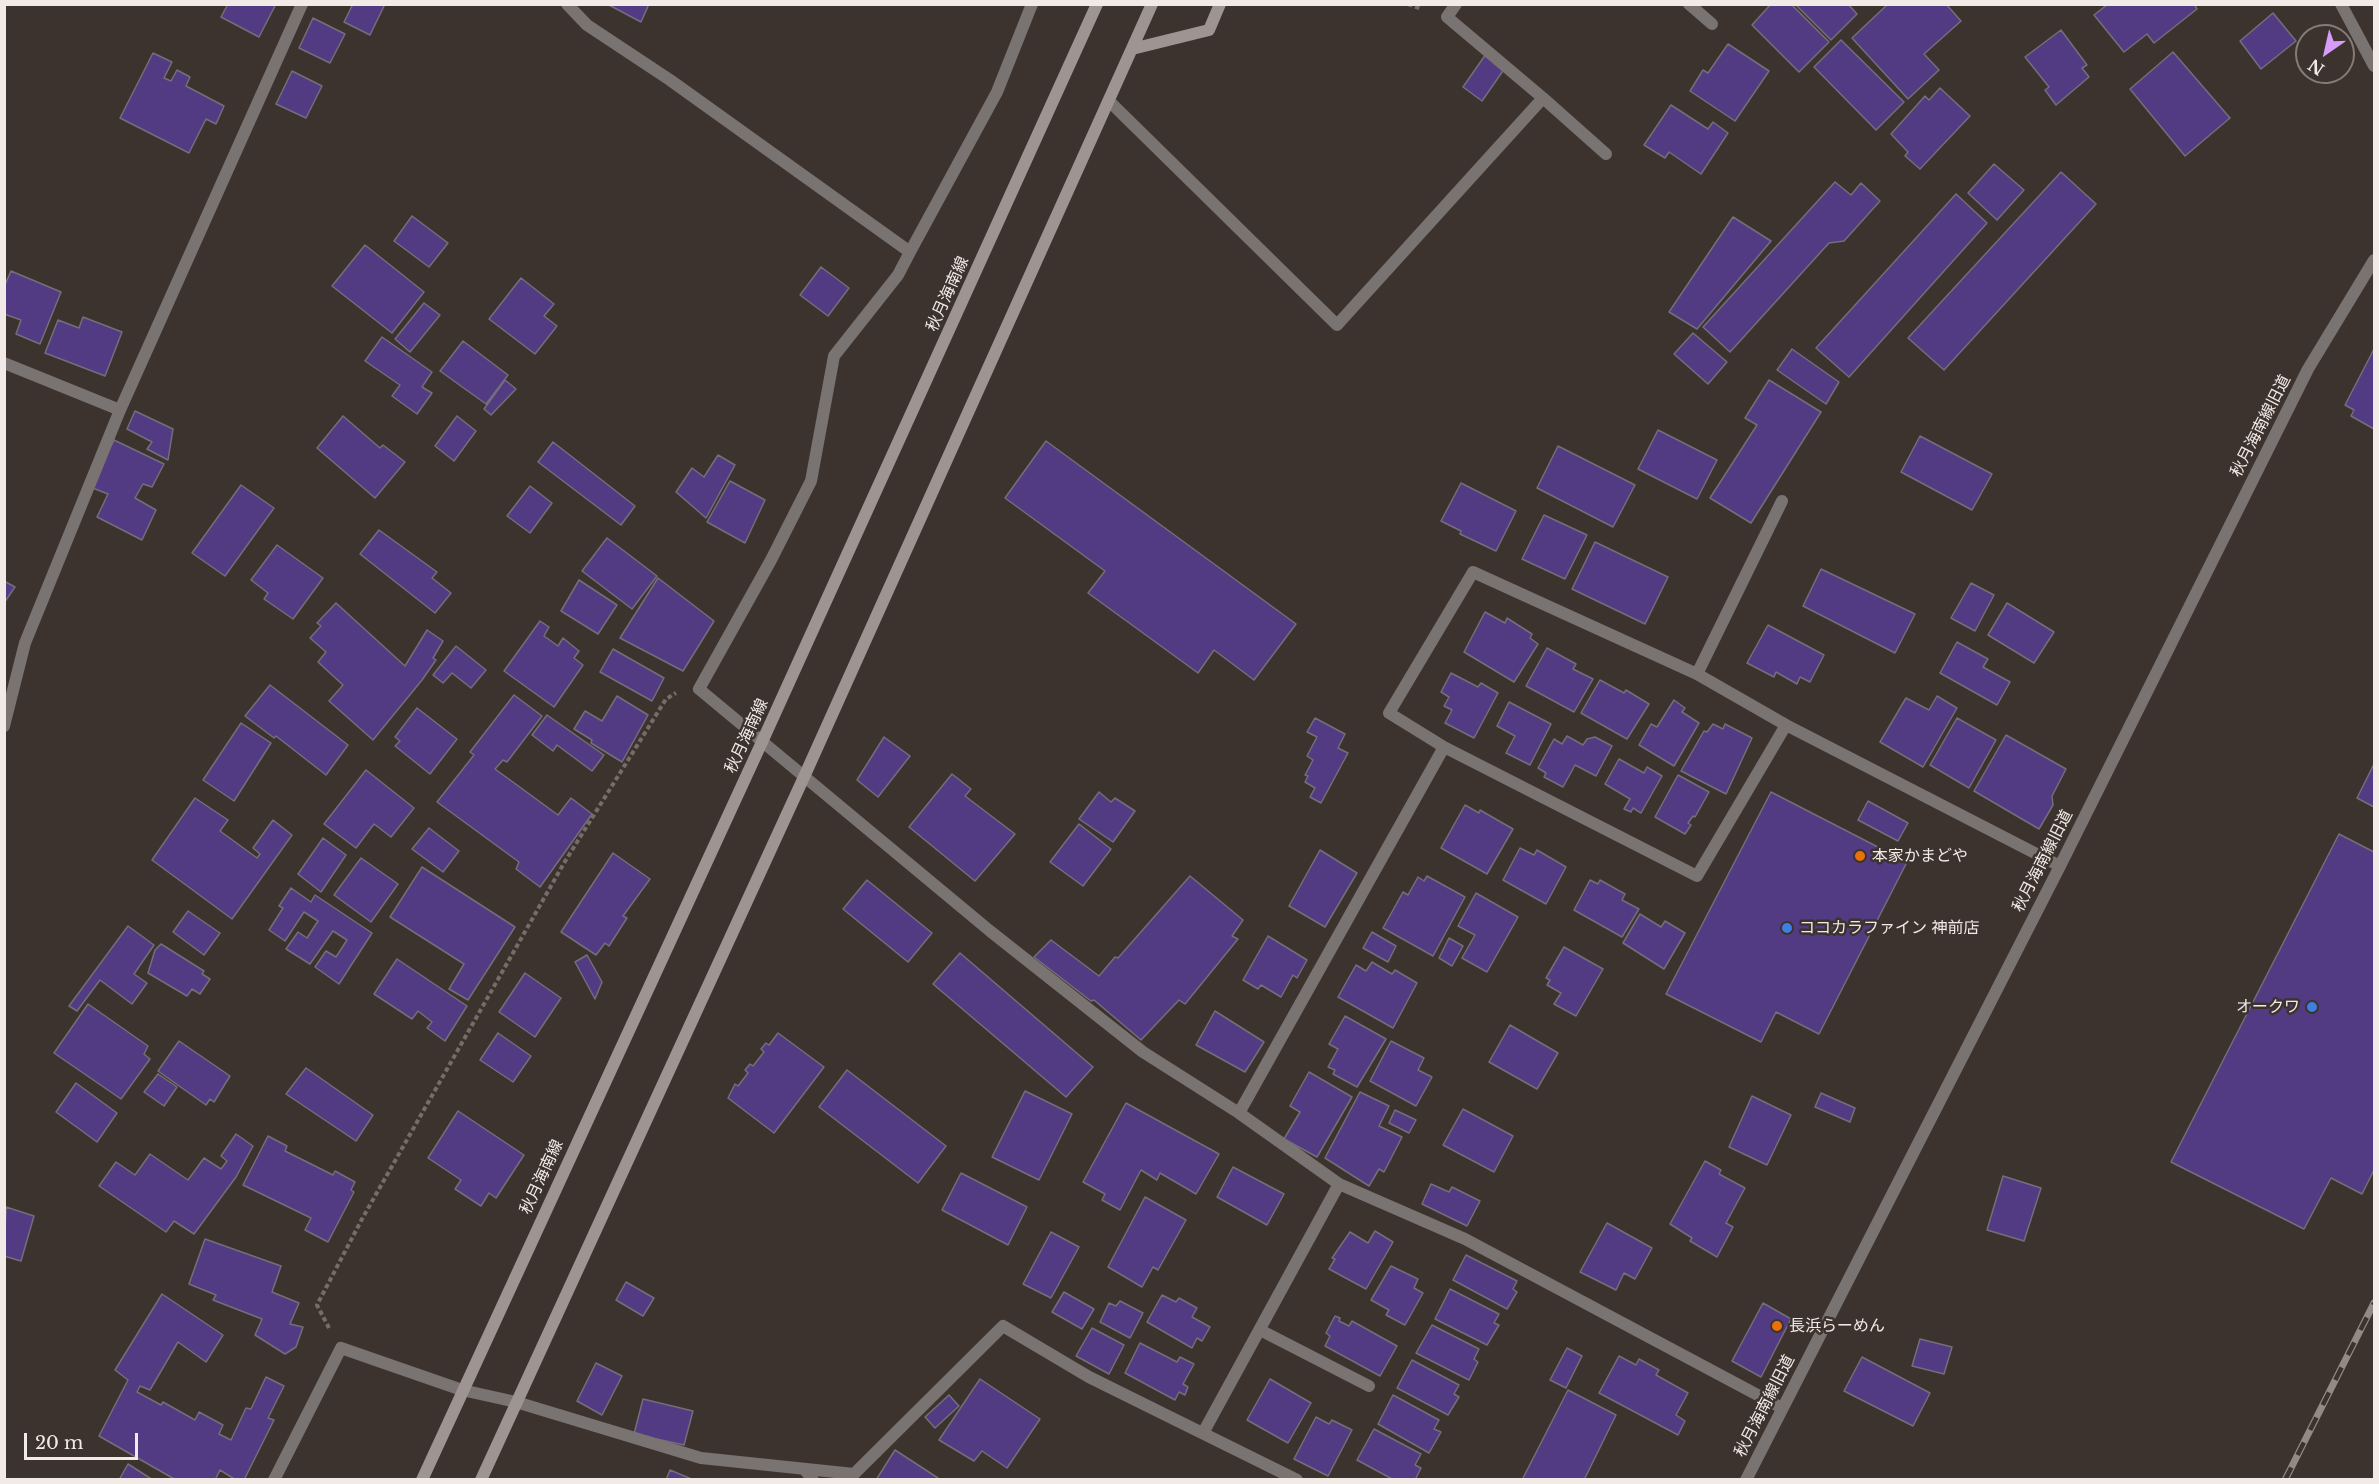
<!DOCTYPE html>
<meta charset="utf-8">
<style>
body{margin:0}
#map{position:relative;width:2379px;height:1484px;overflow:hidden;background:#3d332e;font-family:"Libre Baskerville",serif}
canvas{display:block}
.frame{position:absolute;inset:0;border:6px solid #f1eae7;pointer-events:none}
.north{position:absolute;left:2295px;top:24px;width:60px;height:60px;box-sizing:border-box;background:#3d332e;border:2px solid #857c78;border-radius:50%;rotate:214deg;font-size:16px;font-weight:700;line-height:24px;text-align:center;color:#f1eae7}
.north::after{content:'';display:block;margin:auto;width:21px;height:27px;background:#d79bf9;clip-path:polygon(50% 0,100% 100%,50% 72%,0 100%)}
.scale{position:absolute;left:24px;top:1433px;width:114px;height:27px;box-sizing:border-box;border:3px solid #f1eae7;border-top:0;padding-left:8px;font-size:18px;line-height:21px;white-space:nowrap;color:#f1eae7;-webkit-text-stroke:4px #3d332e;paint-order:stroke}
</style>
<div id="map">
<canvas width="2379" height="1484"></canvas>
<div class="frame"></div>
<div class="north">N</div>
<div class="scale">20 m</div>
</div>
<script>
const ctx = document.querySelector('canvas').getContext('2d');
ctx.lineJoin = 'round';
function fill(path, color) { ctx.fillStyle = color; ctx.fill(path, 'evenodd'); }
const poly = rows => new Path2D(rows.map(r => 'M' + r).join(''));
function strokePath(path, color, width, dash) { ctx.strokeStyle = color; ctx.lineWidth = width; ctx.lineCap = dash ? 'butt' : 'round'; ctx.setLineDash(dash || []); ctx.stroke(path); }
function label(font, color, halo, rows, align = 'center') {
  ctx.font = font + ' "Libre Baskerville","Noto Sans JP",serif'; ctx.lineWidth = 5; ctx.setLineDash([]); ctx.textBaseline = 'middle'; ctx.strokeStyle = halo; ctx.fillStyle = color; for (const [text, x, y, turn = 0] of rows) {
    ctx.save(); ctx.translate(x, y); ctx.rotate((+turn || 0) * Math.PI / 180); ctx.textAlign = isNaN(turn) ? turn : align; if (halo) ctx.strokeText(text, 0, 0); ctx.fillText(text, 0, 0); ctx.restore();
  }
}
const building = poly([
 [228,4,276,4,259,37,221,17,228,4],
 [353,4,385,4,370,35,344,22,353,4],
 [607,4,649,4,641,22,607,4],
 [1771,4,1791,4,1829,42,1799,72,1752,25,1771,4],
 [1795,4,1848,4,1857,14,1831,40,1795,4],
 [1888,4,1946,4,1961,21,1924,54,1939,70,1908,99,1852,38,1888,4],
 [2108,4,2194,4,2197,9,2154,43,2147,34,2124,52,2094,15,2108,4],
 [2273,13,2296,41,2261,69,2240,41,2273,13],
 [313,18,345,34,330,63,299,48,313,18],
 [2061,30,2087,65,2082,68,2089,77,2056,105,2045,90,2049,87,2025,57,2061,30],
 [1841,40,1904,102,1876,130,1814,67,1841,40],
 [1728,44,1769,71,1735,121,1690,91,1703,70,1708,73,1728,44],
 [2173,52,2230,118,2185,156,2130,89,2173,52],
 [153,53,172,62,164,78,171,81,177,70,190,77,186,86,224,106,216,124,206,119,189,153,120,118,153,53],
 [1486,54,1505,68,1482,101,1463,87,1486,54],
 [292,71,322,86,306,118,276,104,292,71],
 [1940,88,1970,116,1920,169,1905,156,1908,152,1891,134,1925,96,1929,100,1940,88],
 [1671,105,1708,129,1713,122,1728,133,1701,174,1669,152,1665,158,1644,145,1671,105],
 [1994,164,2024,190,1997,220,1968,193,1994,164],
 [2061,172,2096,204,1944,370,1908,338,2061,172],
 [1835,182,1851,195,1861,183,1880,201,1844,241,1829,243,1730,352,1703,327,1835,182],
 [1956,194,1987,223,1849,377,1816,348,1956,194],
 [412,216,448,243,429,267,394,241,412,216],
 [1733,217,1771,241,1697,329,1669,312,1733,217],
 [365,245,424,292,392,333,332,286,365,245],
 [821,267,849,288,828,316,800,295,821,267],
 [11,271,61,292,40,344,16,334,21,320,4,314,4,287,11,271],
 [521,278,554,304,544,316,557,326,535,354,489,319,521,278],
 [424,303,440,315,410,352,395,339,424,303],
 [83,317,122,332,105,376,45,353,58,320,79,328,83,317],
 [1693,333,1727,362,1708,384,1674,354,1693,333],
 [382,337,432,372,422,387,432,393,417,414,392,396,400,385,365,361,382,337],
 [463,341,508,375,486,404,440,371,463,341],
 [1792,349,1839,382,1826,404,1777,370,1792,349],
 [2374,349,2374,429,2351,416,2354,410,2345,405,2374,349],
 [505,380,516,389,491,415,484,409,505,380],
 [1769,380,1821,412,1751,523,1710,498,1757,425,1745,418,1769,380],
 [135,411,173,429,168,460,147,449,152,442,127,429,135,411],
 [343,416,380,448,383,445,405,462,375,498,317,448,343,416],
 [457,416,476,431,454,461,435,446,457,416],
 [1658,430,1717,460,1697,499,1638,469,1658,430],
 [1920,436,1992,474,1972,510,1901,472,1920,436],
 [114,440,164,464,152,487,143,484,135,498,156,510,142,540,97,517,108,494,90,487,114,440],
 [1046,441,1296,624,1254,680,1214,650,1198,673,1088,593,1105,571,1005,498,1046,441],
 [553,442,635,506,621,525,538,462,553,442],
 [1558,446,1635,485,1613,527,1537,488,1558,446],
 [718,455,735,465,706,518,676,492,692,468,704,477,718,455],
 [730,481,765,500,745,543,707,522,730,481],
 [1461,483,1516,511,1496,551,1460,534,1461,531,1441,521,1461,483],
 [241,485,274,508,225,576,192,553,241,485],
 [530,486,552,503,530,533,507,516,530,486],
 [1544,515,1587,535,1565,579,1522,559,1544,515],
 [379,530,437,572,432,578,451,593,435,613,360,554,379,530],
 [607,538,657,576,632,609,582,571,607,538],
 [1595,542,1668,577,1645,624,1572,589,1595,542],
 [277,545,323,578,293,619,264,599,268,593,251,580,277,545],
 [1821,569,1915,614,1895,653,1803,606,1821,569],
 [658,578,714,621,683,671,620,638,658,578],
 [579,580,617,605,598,634,561,611,579,580],
 [4,581,15,587,4,603,4,581],
 [1971,583,1994,595,1975,631,1951,618,1971,583],
 [336,603,405,666,427,630,443,641,433,658,436,660,422,680,373,740,329,701,343,685,318,662,326,652,310,638,321,626,317,623,336,603],
 [2007,603,2054,632,2034,663,1988,635,2007,603],
 [1485,612,1505,623,1507,618,1532,634,1530,638,1538,644,1514,682,1464,652,1485,612],
 [540,621,549,627,544,636,558,646,563,638,579,651,574,658,583,665,554,707,504,671,540,621],
 [1768,625,1824,655,1810,682,1800,677,1797,684,1776,672,1774,677,1747,663,1768,625],
 [1957,642,1988,659,1983,667,2010,682,1997,705,1940,673,1957,642],
 [456,646,486,670,471,688,452,673,443,683,433,675,456,646],
 [1547,648,1576,664,1573,669,1593,679,1574,712,1526,686,1547,648],
 [613,649,664,678,652,701,600,672,613,649],
 [1451,673,1478,687,1481,683,1498,693,1474,738,1445,723,1452,710,1444,706,1449,697,1441,692,1451,673],
 [1600,680,1624,693,1626,690,1649,704,1627,739,1581,713,1600,680],
 [270,685,348,745,326,775,276,736,274,738,245,716,270,685],
 [514,695,542,716,507,762,503,760,495,769,558,815,571,798,592,814,540,887,516,869,519,862,437,802,474,755,470,752,514,695],
 [617,696,648,715,622,762,591,743,592,740,574,729,585,711,602,721,617,696],
 [1937,696,1957,708,1923,767,1880,742,1906,698,1929,710,1937,696],
 [1674,700,1685,708,1682,712,1699,723,1674,766,1639,745,1651,724,1657,727,1674,700],
 [1509,702,1551,724,1530,765,1506,753,1515,736,1497,726,1509,702],
 [417,708,457,739,430,774,395,746,400,741,395,737,417,708],
 [547,715,604,755,592,771,557,745,553,751,532,735,547,715],
 [1315,718,1345,734,1338,748,1348,753,1321,803,1310,797,1315,788,1305,782,1308,776,1305,775,1313,760,1307,756,1317,737,1307,732,1315,718],
 [1957,718,1996,740,1969,788,1930,765,1957,718],
 [241,723,271,743,234,801,203,780,241,723],
 [1713,724,1723,729,1725,724,1752,738,1726,794,1681,771,1704,731,1707,732,1713,724],
 [2006,735,2066,769,2052,796,2053,805,2039,829,1974,791,2006,735],
 [1567,736,1583,745,1587,739,1595,737,1612,746,1596,776,1575,765,1563,787,1544,777,1546,773,1538,768,1554,739,1562,744,1567,736],
 [884,737,910,756,878,797,857,780,884,737],
 [1619,759,1644,773,1647,767,1662,776,1641,813,1633,808,1631,812,1624,809,1630,799,1605,784,1619,759],
 [2374,764,2374,807,2357,798,2374,764],
 [366,770,414,808,391,837,374,824,356,848,324,824,366,770],
 [952,774,971,789,965,796,1015,834,975,881,909,827,952,774],
 [1678,775,1709,792,1695,817,1693,816,1688,823,1691,825,1685,834,1655,817,1678,775],
 [1099,792,1111,802,1115,798,1135,811,1113,842,1079,819,1099,792],
 [1771,792,1907,862,1819,1034,1776,1012,1761,1042,1666,994,1771,792],
 [195,798,228,820,220,831,257,858,260,854,253,848,273,820,292,835,232,919,152,860,195,798],
 [1868,801,1908,823,1898,841,1858,820,1868,801],
 [1465,805,1479,813,1480,810,1513,829,1487,874,1441,848,1465,805],
 [1079,824,1111,849,1083,886,1050,862,1079,824],
 [429,828,459,851,443,872,412,849,429,828],
 [2339,834,2374,852,2374,1170,2362,1194,2331,1178,2304,1229,2171,1162,2339,834],
 [323,838,346,855,321,892,298,874,323,838],
 [1520,848,1534,855,1537,850,1566,867,1546,904,1503,880,1520,848],
 [1320,850,1357,873,1325,927,1289,906,1320,850],
 [613,853,650,879,623,916,627,918,609,946,605,943,596,955,561,932,613,853],
 [361,858,398,884,371,922,334,895,361,858],
 [422,867,515,927,468,1000,449,989,464,964,390,917,422,867],
 [1190,876,1243,920,1232,936,1238,939,1185,1004,1179,1000,1141,1040,1094,1000,1091,1001,1034,957,1051,940,1099,976,1115,957,1118,958,1190,876],
 [1427,876,1465,897,1433,956,1383,928,1403,892,1408,895,1418,877,1424,881,1427,876],
 [867,880,932,933,908,962,843,909,867,880],
 [1590,880,1598,884,1600,880,1625,894,1622,900,1639,909,1622,937,1574,910,1590,880],
 [291,888,311,902,315,895,372,933,339,984,315,967,326,951,336,957,347,940,333,931,310,964,286,949,298,932,307,938,318,921,304,912,285,941,269,930,283,908,279,906,291,888],
 [1476,893,1518,917,1487,972,1462,958,1475,935,1458,926,1476,893],
 [188,911,220,933,204,955,173,932,188,911],
 [1640,914,1661,927,1665,921,1685,933,1664,969,1623,943,1640,914],
 [128,926,154,945,134,974,147,983,132,1004,100,980,77,1011,69,1006,128,926],
 [1372,932,1396,946,1388,962,1363,948,1372,932],
 [1268,936,1307,960,1297,978,1293,975,1281,997,1261,985,1258,989,1243,980,1268,936],
 [1449,938,1463,946,1452,966,1439,958,1449,938],
 [161,944,204,971,202,974,210,979,200,994,192,989,187,996,148,973,155,950,161,944],
 [1564,947,1603,969,1576,1016,1554,1004,1561,993,1547,985,1550,980,1546,978,1564,947],
 [960,953,1093,1067,1066,1097,933,984,960,953],
 [587,955,602,982,595,999,575,962,587,955],
 [397,959,467,1006,445,1041,427,1028,432,1022,418,1011,412,1019,374,994,397,959],
 [1372,962,1392,974,1395,970,1417,983,1393,1028,1338,997,1356,965,1366,971,1372,962],
 [525,973,561,998,535,1037,499,1012,525,973],
 [88,1004,148,1046,144,1054,150,1059,121,1099,54,1053,88,1004],
 [1215,1011,1264,1042,1245,1072,1196,1045,1215,1011],
 [1345,1016,1386,1039,1357,1087,1333,1074,1335,1070,1328,1067,1338,1049,1329,1044,1345,1016],
 [1510,1025,1558,1053,1537,1089,1489,1062,1510,1025],
 [498,1033,531,1056,513,1082,480,1060,498,1033],
 [778,1033,824,1067,774,1133,728,1098,735,1084,738,1086,748,1073,745,1070,750,1064,753,1066,764,1052,761,1049,766,1043,769,1045,778,1033],
 [179,1041,230,1076,214,1102,210,1099,206,1105,158,1071,179,1041],
 [1391,1041,1424,1058,1418,1070,1432,1077,1416,1106,1370,1081,1391,1041],
 [306,1068,373,1115,356,1141,286,1094,306,1068],
 [847,1070,946,1146,918,1183,819,1107,847,1070],
 [1309,1072,1352,1097,1317,1157,1284,1139,1300,1112,1290,1106,1309,1072],
 [158,1074,177,1087,164,1106,144,1092,158,1074],
 [76,1083,117,1113,97,1142,56,1112,76,1083],
 [1025,1091,1072,1114,1039,1180,992,1157,1025,1091],
 [1360,1092,1389,1106,1379,1126,1402,1137,1384,1172,1379,1169,1369,1186,1325,1158,1360,1092],
 [1821,1093,1855,1108,1850,1122,1815,1107,1821,1093],
 [1752,1096,1791,1115,1767,1165,1729,1147,1752,1096],
 [1126,1103,1219,1154,1196,1194,1160,1173,1157,1180,1141,1170,1120,1210,1102,1200,1105,1194,1083,1182,1126,1103],
 [1463,1109,1513,1136,1494,1172,1443,1145,1463,1109],
 [1395,1110,1416,1120,1409,1133,1389,1123,1395,1110],
 [458,1111,524,1155,496,1198,489,1193,481,1206,455,1189,461,1180,428,1158,458,1111],
 [236,1134,253,1146,236,1177,194,1234,174,1221,166,1232,99,1186,116,1162,135,1175,150,1154,188,1180,204,1158,221,1169,227,1161,221,1156,236,1134],
 [268,1136,287,1146,285,1151,333,1175,335,1171,355,1182,351,1190,354,1192,328,1242,305,1230,311,1218,243,1185,268,1136],
 [1705,1161,1721,1170,1719,1174,1745,1188,1726,1223,1733,1227,1717,1257,1690,1241,1692,1238,1670,1224,1705,1161],
 [1233,1167,1284,1194,1267,1225,1217,1197,1233,1167],
 [961,1173,1027,1207,1008,1245,942,1210,961,1173],
 [2003,1176,2041,1188,2024,1241,1987,1230,2003,1176],
 [1431,1184,1449,1192,1452,1187,1480,1201,1467,1226,1422,1204,1431,1184],
 [1145,1197,1186,1220,1158,1270,1153,1267,1142,1287,1108,1267,1145,1197],
 [6,1207,34,1216,21,1261,4,1256,6,1207],
 [1607,1223,1652,1248,1635,1279,1624,1273,1616,1290,1580,1272,1607,1223],
 [1375,1231,1393,1242,1366,1289,1329,1269,1335,1259,1332,1258,1350,1232,1368,1243,1375,1231],
 [1051,1232,1079,1247,1051,1298,1023,1284,1051,1232],
 [205,1239,281,1266,272,1292,299,1303,290,1324,303,1327,296,1347,285,1354,255,1335,262,1319,213,1300,216,1295,189,1284,205,1239],
 [1466,1255,1517,1281,1513,1289,1517,1292,1507,1309,1453,1280,1466,1255],
 [1391,1266,1418,1279,1414,1288,1423,1293,1405,1325,1386,1315,1389,1310,1371,1300,1391,1266],
 [626,1282,654,1298,643,1316,616,1300,626,1282],
 [1450,1289,1499,1314,1494,1323,1499,1325,1487,1345,1435,1319,1450,1289],
 [1064,1292,1094,1309,1082,1329,1052,1312,1064,1292],
 [162,1294,223,1335,206,1362,178,1342,150,1390,140,1386,137,1392,161,1405,163,1402,195,1420,199,1412,223,1425,219,1434,231,1440,246,1408,251,1409,266,1377,284,1386,268,1418,274,1420,244,1480,176,1480,99,1436,128,1380,115,1370,162,1294],
 [1162,1295,1176,1302,1179,1298,1197,1308,1192,1317,1210,1327,1202,1341,1197,1338,1192,1348,1147,1322,1162,1295],
 [1120,1301,1143,1313,1130,1338,1100,1322,1109,1303,1116,1306,1120,1301],
 [1763,1303,1791,1319,1761,1377,1732,1361,1763,1303],
 [1335,1316,1340,1318,1339,1321,1349,1326,1352,1321,1397,1346,1380,1376,1325,1346,1330,1336,1326,1333,1335,1316],
 [1432,1325,1479,1349,1474,1359,1478,1362,1469,1380,1416,1353,1432,1325],
 [1092,1328,1124,1345,1109,1374,1076,1356,1092,1328],
 [1920,1339,1952,1347,1944,1374,1912,1366,1920,1339],
 [1140,1343,1177,1362,1180,1357,1194,1364,1183,1384,1188,1387,1185,1395,1179,1392,1175,1400,1125,1373,1140,1343],
 [1567,1348,1582,1356,1566,1388,1550,1380,1567,1348],
 [1619,1356,1636,1365,1639,1359,1659,1370,1656,1375,1688,1393,1676,1415,1685,1421,1678,1435,1599,1393,1619,1356],
 [1862,1357,1930,1393,1913,1426,1844,1391,1862,1357],
 [1412,1360,1459,1385,1454,1394,1459,1397,1448,1415,1397,1388,1412,1360],
 [596,1363,622,1376,602,1415,577,1401,596,1363],
 [980,1379,1040,1419,1007,1468,982,1451,974,1461,939,1440,980,1379],
 [1270,1379,1311,1403,1288,1443,1247,1420,1270,1379],
 [1568,1390,1616,1415,1584,1480,1522,1480,1568,1390],
 [949,1395,959,1406,935,1428,925,1417,949,1395],
 [1393,1395,1439,1420,1434,1429,1441,1432,1429,1453,1378,1424,1393,1395],
 [643,1399,693,1411,684,1445,634,1434,643,1399],
 [1316,1417,1329,1424,1332,1420,1352,1430,1328,1476,1294,1459,1316,1417],
 [1374,1429,1421,1454,1415,1465,1421,1468,1415,1480,1394,1480,1357,1460,1374,1429],
 [895,1450,938,1478,937,1480,876,1480,895,1450],
 [128,1464,153,1480,119,1480,128,1464],
 [220,1470,236,1480,215,1480,220,1470],
 [670,1470,694,1480,666,1480,670,1470]
]);
fill(building, '#533b83');
strokePath(building, '#726f7a', 1.5);
strokePath(poly([
 [1408,4,1422,9],
 [329,1328,317,1305,362,1219,564,863,666,699,676,693]
]), '#766d69', 4, [4.5, 3]);
strokePath(poly([
 [1260,1330,1369,1386],
 [804,1469,813,1480]
]), '#797371', 12);
strokePath(poly([
 [567,4,587,25,670,80,910,252,898,275,834,356,811,481,771,560,699,689,990,931,1143,1052,1239,1113,1339,1184,1465,1239,1782,1408],
 [1689,4,1712,24],
 [1543,98,1606,154],
 [1109,101,1337,325,1543,98,1447,17,1456,4],
 [910,252,997,92,1032,4],
 [4,363,120,410],
 [1782,501,1697,674,1473,572,1389,713,1444,747,1697,876,1786,725],
 [1697,674,1786,725,2060,866],
 [4,726,25,643,120,410,302,4],
 [1239,1113,1444,747],
 [1203,1433,1339,1184],
 [274,1480,341,1348,462,1390,516,1402,701,1458,854,1474,1003,1326,1089,1377,1297,1480]
]), '#797371', 12);
strokePath(poly([
 [2341,4,2374,66],
 [1746,1480,2060,866,2308,369,2374,260]
]), '#797371', 12);
strokePath(poly([
 [1132,49,1209,30,1220,4],
 [422,1480,762,742,1097,4],
 [481,1480,804,777,1152,4]
]), '#9e9592', 12);
const rail = poly([
 [2285,1480,2374,1303]
]);
strokePath(rail, '#938a86', 7);
strokePath(rail, '#3d332e', 4.5, [14]);
for (const [x, y, r, color] of [
 [1860,856,6,"#e8710a"],
 [1787,928,6,"#3f7fe0"],
 [2312,1007,6,"#3f7fe0"],
 [1777,1326,6,"#e8710a"]
]) { const dot = new Path2D(); dot.arc(x, y, r, 0, 2 * Math.PI); ctx.fillStyle = color; ctx.fill(dot); strokePath(dot, '#3d332e', 2); }
label('16px', '#f1eae7', '#3d332e', [
 ["秋月海南線",948,294,-66],
 ["秋月海南線旧道",2261,426,-63],
 ["秋月海南線",747,736,-65],
 ["秋月海南線旧道",2043,861,-63],
 ["秋月海南線",542,1177,-65],
 ["秋月海南線旧道",1765,1406,-63]
]);
label('16px', '#f1eae7', '#3d332e', [
 ["本家かまどや",1872,856],
 ["ココカラファイン 神前店",1799,928],
 ["オークワ",2300,1007,"right"],
 ["長浜らーめん",1789,1326]
], 'left');
</script>
